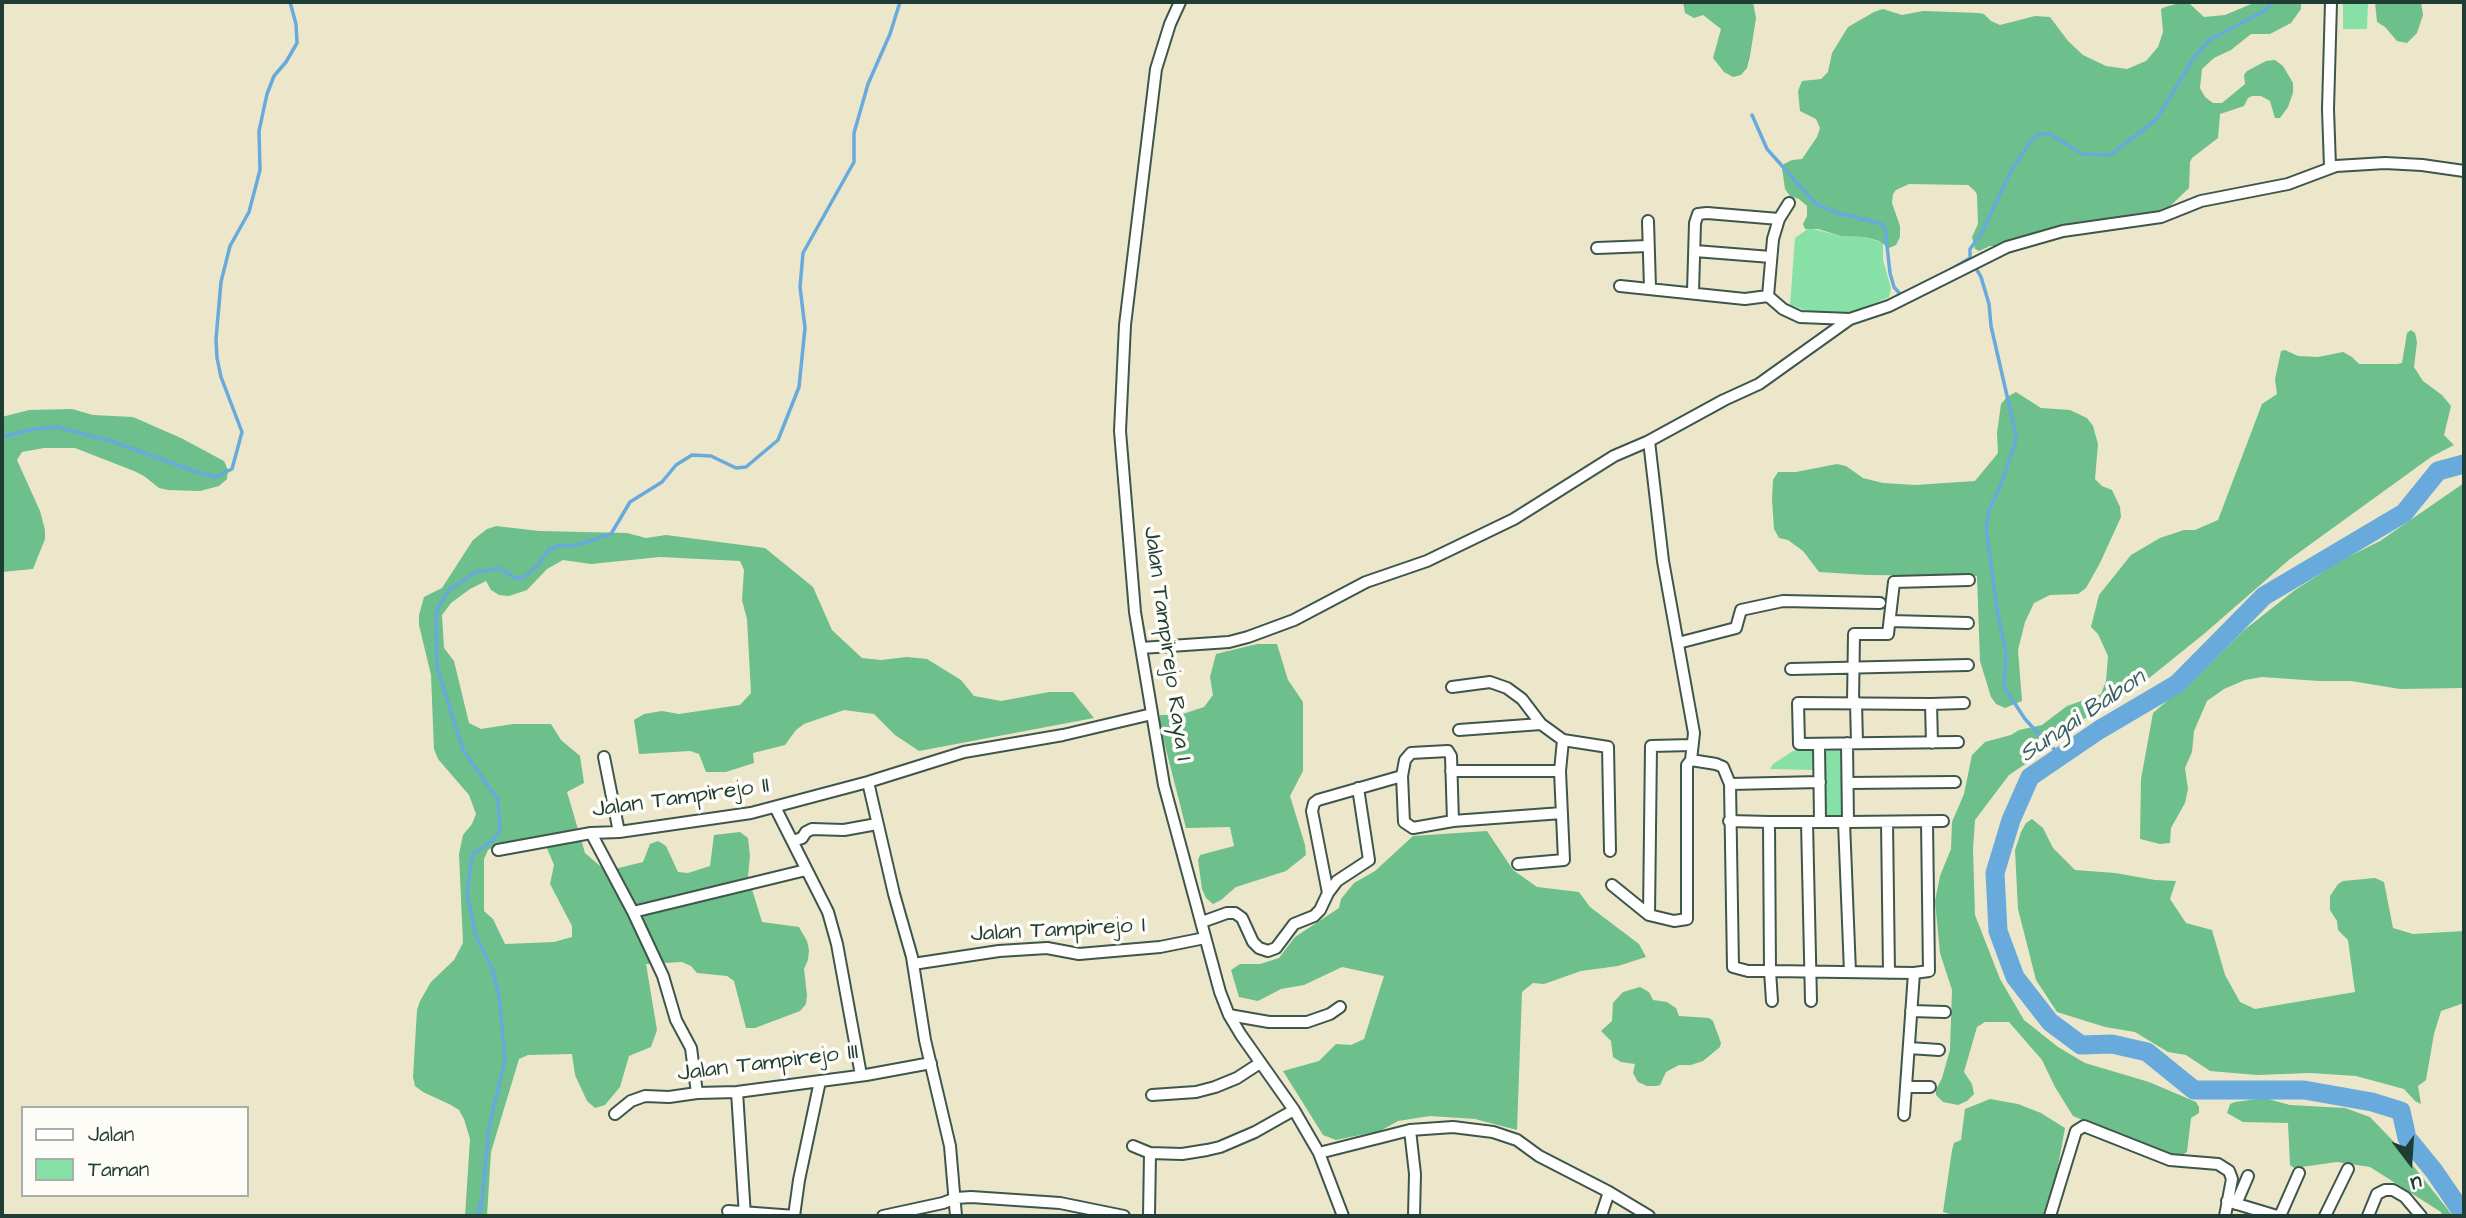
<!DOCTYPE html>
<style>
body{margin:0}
#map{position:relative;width:2466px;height:1218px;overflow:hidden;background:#ece7cb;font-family:"Architects Daughter",sans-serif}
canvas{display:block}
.frame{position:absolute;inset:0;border:4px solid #1f3d34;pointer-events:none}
.legend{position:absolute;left:21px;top:1106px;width:228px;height:91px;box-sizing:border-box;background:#fdfcf7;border:2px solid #a4b0a9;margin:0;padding:9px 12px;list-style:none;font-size:21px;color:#1f3d34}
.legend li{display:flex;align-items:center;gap:14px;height:35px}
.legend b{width:35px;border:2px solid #a4b0a9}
.north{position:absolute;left:2375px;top:1127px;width:70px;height:70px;-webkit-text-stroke:5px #fdfcf7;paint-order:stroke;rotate:163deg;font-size:19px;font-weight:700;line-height:28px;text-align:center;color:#1f3d34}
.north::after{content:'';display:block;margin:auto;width:24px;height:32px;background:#1f3d34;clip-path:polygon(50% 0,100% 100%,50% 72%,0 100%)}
</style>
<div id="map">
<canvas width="2466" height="1218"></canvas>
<div class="frame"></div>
<ul class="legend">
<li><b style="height:9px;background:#fff"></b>Jalan</li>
<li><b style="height:19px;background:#87e1a6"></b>Taman</li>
</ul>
<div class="north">U</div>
</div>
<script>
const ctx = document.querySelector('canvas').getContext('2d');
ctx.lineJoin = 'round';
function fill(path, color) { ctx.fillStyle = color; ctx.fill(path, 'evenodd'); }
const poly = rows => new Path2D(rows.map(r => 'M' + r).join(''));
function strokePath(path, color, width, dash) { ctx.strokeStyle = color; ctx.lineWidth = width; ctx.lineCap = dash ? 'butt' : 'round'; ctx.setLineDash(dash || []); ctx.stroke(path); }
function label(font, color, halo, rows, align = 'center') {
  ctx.font = font + ' "Architects Daughter",sans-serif'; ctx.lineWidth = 7; ctx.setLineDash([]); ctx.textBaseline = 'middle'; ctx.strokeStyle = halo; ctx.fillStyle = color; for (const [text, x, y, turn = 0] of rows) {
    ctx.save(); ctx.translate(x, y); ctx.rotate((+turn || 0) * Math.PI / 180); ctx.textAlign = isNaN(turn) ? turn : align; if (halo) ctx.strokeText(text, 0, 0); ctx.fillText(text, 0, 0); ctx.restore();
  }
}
fill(poly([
 [2343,2,2368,2,2367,29,2343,29],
 [1809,228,1841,236,1865,237,1883,243,1883,260,1891,288,1889,297,1849,314,1815,314,1790,305,1795,238],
 [1804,747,1814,747,1813,770,1770,769,1773,764,1793,751],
 [1841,750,1843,815,1825,816,1823,751]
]), '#87e1a6');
fill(poly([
 [1683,2,1753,2,1756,18,1750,56,1747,68,1741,75,1733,77,1724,72,1713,58,1721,29,1703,15,1694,18,1685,13],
 [2256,2,2301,2,2301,9,2291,23,2270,34,2251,34,2231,50,2214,58,2202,69,2200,88,2205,97,2213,103,2222,103,2245,84,2244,75,2247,71,2266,61,2275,60,2283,66,2293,83,2293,93,2288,107,2280,118,2275,118,2270,101,2261,96,2252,96,2248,98,2244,106,2220,114,2218,138,2192,158,2190,162,2189,188,2167,209,2158,214,2004,247,1990,246,1979,251,1975,249,1972,237,1978,224,1977,195,1975,191,1968,185,1909,184,1896,190,1893,194,1892,203,1900,226,1900,237,1896,245,1889,248,1879,241,1865,237,1841,236,1818,229,1805,229,1803,224,1807,216,1807,206,1799,199,1790,196,1785,189,1782,168,1784,164,1792,160,1802,159,1817,137,1820,128,1816,119,1800,111,1798,91,1802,81,1821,79,1828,72,1832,53,1848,27,1874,12,1883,9,1902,15,1923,11,1979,13,1984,14,1991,21,2000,25,2035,16,2050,17,2068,41,2083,55,2106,66,2127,69,2146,61,2158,47,2163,32,2161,9,2165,7,2180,3,2190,4,2204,17,2225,15],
 [2375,2,2421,2,2423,15,2417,33,2407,43,2397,41,2385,27,2377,22],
 [2411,330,2415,333,2417,342,2414,367,2423,381,2442,395,2451,406,2444,435,2454,445,2431,457,2290,559,2205,633,2138,687,2072,726,2033,759,2009,775,1975,820,1973,849,1975,915,2000,979,2024,1020,2058,1047,2085,1063,2149,1082,2196,1102,2199,1107,2199,1113,2191,1118,2187,1152,2179,1157,2173,1157,2140,1141,2121,1136,2073,1116,2055,1087,2042,1060,2009,1022,1985,1022,1977,1027,1964,1072,1972,1084,1974,1094,1967,1101,1958,1105,1943,1102,1936,1095,1936,1090,1942,1078,1950,1050,1952,990,1940,953,1935,901,1940,876,1951,849,1952,822,1964,794,1972,755,1985,742,2011,735,2019,730,2042,725,2067,706,2101,694,2106,681,2108,656,2098,634,2091,627,2099,595,2131,555,2160,538,2184,530,2195,530,2218,520,2262,404,2277,394,2275,379,2281,351,2285,350,2298,356,2318,357,2343,352,2352,357,2359,364,2397,364,2402,363,2407,333],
 [2016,392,2041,408,2070,410,2087,418,2093,426,2098,444,2095,479,2102,486,2112,490,2120,507,2121,517,2100,563,2086,588,2078,594,2050,595,2034,603,2025,622,2018,650,2022,701,2005,708,1996,704,1991,697,1980,661,1977,576,1867,575,1819,572,1803,551,1788,540,1779,538,1774,529,1772,499,1773,480,1778,472,1796,472,1837,464,1846,466,1863,478,1883,483,1915,485,1975,481,1998,453,1997,433,2001,404,2007,397],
 [72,409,93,415,133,417,181,438,224,461,228,470,227,479,219,486,200,491,168,490,159,488,144,476,134,471,75,448,44,448,22,452,17,460,40,511,45,530,45,539,33,569,2,572,2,417,29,410],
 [2464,483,2464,688,2400,689,2351,681,2319,681,2262,677,2245,680,2224,689,2207,701,2194,731,2192,752,2185,768,2188,789,2185,803,2171,828,2170,843,2160,844,2140,839,2141,779,2153,713,2212,662,2243,631,2295,590,2340,561,2380,541],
 [496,526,539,531,627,533,646,538,666,535,765,548,813,587,832,630,862,658,881,660,907,657,927,659,961,680,974,696,1001,701,1049,692,1073,692,1094,718,919,751,895,735,874,714,844,710,804,724,796,730,785,745,753,753,754,763,726,772,706,772,699,754,690,751,639,754,634,720,644,714,662,711,679,714,740,705,751,693,747,619,742,600,744,570,740,561,660,557,591,564,563,560,547,569,527,590,509,596,499,595,491,590,486,581,470,589,451,603,442,615,444,648,454,661,469,723,481,729,513,724,551,724,561,740,580,756,584,783,567,792,585,853,606,871,643,862,650,844,658,841,666,846,678,872,688,873,710,866,714,835,740,832,748,838,750,856,748,876,762,922,799,927,807,941,809,950,808,960,804,969,807,995,806,1004,800,1011,755,1028,746,1028,734,981,727,976,697,973,691,966,682,962,646,964,657,1030,651,1047,629,1056,620,1087,605,1105,595,1108,587,1101,575,1075,572,1054,528,1055,519,1059,491,1152,487,1216,465,1216,470,1139,464,1119,459,1110,451,1105,423,1092,415,1086,413,1077,417,1010,420,1001,431,982,454,960,463,943,459,854,463,835,472,824,476,814,469,795,438,759,434,749,431,675,419,625,419,615,424,597,442,588,473,540,487,529],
 [533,838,544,841,554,865,550,884,572,926,572,937,554,942,505,944,493,919,484,911,484,859,488,850,500,843],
 [1257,644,1277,644,1288,680,1303,702,1303,771,1290,796,1305,845,1306,855,1286,871,1236,887,1221,900,1213,904,1206,898,1202,889,1198,860,1200,855,1234,846,1230,827,1186,828,1159,722,1160,715,1180,715,1204,707,1213,695,1210,677,1216,654],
 [2032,819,2043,828,2053,848,2075,870,2115,873,2155,880,2176,881,2170,899,2186,923,2212,930,2225,975,2240,1002,2255,1009,2355,992,2348,940,2338,930,2337,921,2330,910,2330,896,2338,884,2343,881,2375,878,2384,882,2393,928,2413,934,2464,931,2464,1003,2441,1011,2434,1034,2426,1080,2418,1086,2421,1104,2415,1101,2404,1089,2356,1076,2310,1073,2257,1075,2210,1071,2186,1055,2168,1052,2135,1032,2105,1027,2057,1012,2036,980,2018,909,2015,850,2021,832,2026,823],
 [1487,831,1513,870,1537,887,1579,892,1590,907,1639,944,1646,957,1618,966,1581,971,1544,984,1533,983,1522,992,1517,1130,1475,1119,1430,1116,1398,1121,1380,1131,1336,1140,1323,1135,1283,1071,1319,1061,1336,1044,1351,1045,1364,1039,1384,976,1342,967,1304,985,1281,989,1258,1001,1239,997,1231,970,1240,964,1260,964,1279,958,1295,937,1339,908,1341,899,1354,883,1375,871,1413,836],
 [1640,987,1649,992,1653,1000,1667,1002,1676,1008,1679,1016,1709,1018,1713,1021,1721,1043,1720,1047,1703,1061,1691,1065,1679,1065,1666,1072,1660,1085,1656,1086,1647,1086,1638,1082,1633,1073,1635,1064,1621,1062,1613,1057,1611,1041,1601,1031,1612,1021,1613,1003,1623,992],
 [2264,1098,2290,1105,2345,1108,2370,1117,2395,1143,2453,1216,2442,1216,2441,1212,2370,1167,2337,1162,2294,1168,2290,1165,2288,1123,2243,1122,2227,1113,2230,1104,2235,1102],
 [1990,1099,2018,1104,2041,1113,2065,1128,2053,1193,2043,1216,1957,1216,1943,1212,1952,1150,1954,1143,1961,1140,1965,1109]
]), '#6dbf8b');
strokePath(poly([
 [1752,115,1767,149,1816,204,1834,212,1882,224,1885,228,1890,273,1894,287,1900,294,1906,293],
 [1950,270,1970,258],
 [2,437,29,430,57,427,114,442,197,472,215,477,232,469,242,432,221,377,217,358,216,339,221,282,230,246,249,212,260,170,259,131,267,94,274,76,286,62,297,43,296,24,290,2],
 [2062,756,2046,742,2025,719,2004,687,2006,653,1998,615,1986,528,1989,510,2001,484,2015,444,2016,435,1991,326,1989,304,1981,277,1970,258,1970,249,1981,234,2012,169,2033,138,2041,134,2050,134,2082,154,2110,155,2156,120,2193,59,2209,40,2266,10,2272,2],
 [478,1216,480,1203,481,1210,489,1127,505,1060,499,996,492,968,476,936,467,895,472,855,493,840,500,830,498,800,463,750,437,667,436,614,439,605,450,589,476,572,499,568,515,578,524,577,538,565,549,549,559,546,577,545,611,534,630,502,662,482,676,465,692,455,711,456,736,468,746,467,778,440,799,387,805,328,800,287,803,253,854,162,854,133,868,84,890,34,900,2]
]), '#67aadb', 3.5);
strokePath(poly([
 [2464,464,2438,471,2404,513,2264,596,2177,684,2099,730,2030,777,2011,820,1995,873,1998,931,2015,977,2050,1022,2081,1045,2112,1044,2147,1052,2194,1090,2304,1090,2372,1102,2401,1111,2407,1138,2434,1171,2464,1215]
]), '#67aadb', 19);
const street = poly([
 [1180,2,1170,24,1156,69,1125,325,1120,431,1135,612,1164,785,1220,992,1229,1015,1241,1035,1294,1110,1319,1153,1343,1216],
 [2330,167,2328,109,2331,2],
 [1648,221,1650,288],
 [1597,248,1648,246],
 [1695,251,1771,257],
 [1620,286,1745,299,1768,296,1783,309,1800,317,1850,319],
 [1693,292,1695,223,1698,214,1707,213,1779,219],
 [1768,296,1773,239,1779,219,1789,203],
 [1890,621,1968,623],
 [1678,643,1736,628,1741,610,1783,601,1880,603],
 [1141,648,1229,642,1248,637,1294,620,1366,582,1427,561,1514,519,1614,456,1649,441,1724,400,1759,384,1850,319,1889,306,2007,247,2063,231,2161,217,2201,201,2288,184,2336,166,2385,163,2422,165,2464,171],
 [1791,669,1968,665],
 [1452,687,1490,682,1507,688,1522,699,1541,724,1563,740,1608,747,1610,851],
 [1856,702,1857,743],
 [1853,703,1854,634,1888,634,1894,582,1969,580],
 [1931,704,1798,703,1799,744,1958,742],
 [1459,730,1541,724],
 [1847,743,1848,822,1943,821],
 [1932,743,1931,704,1964,703],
 [1819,744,1820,822],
 [604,757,619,832],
 [1691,760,1716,764,1723,767,1730,784,1733,967,1748,971,1770,971,1772,1001],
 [1451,771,1560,771],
 [1402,776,1404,822,1413,828,1453,821,1562,813],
 [868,782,894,894,912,957,925,1040,950,1146,956,1216],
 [1848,783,1955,782],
 [1730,784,1820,782],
 [775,807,828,912,837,944,861,1075],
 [1729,821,1769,822,1770,971,1914,973,1904,1115],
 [1769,822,1848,822],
 [1807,822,1811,1001],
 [1844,822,1850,972],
 [1887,822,1889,973],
 [591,833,633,912,663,976,676,1020,691,1048,697,1093],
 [793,841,802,838,806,832,812,829,844,830,877,824],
 [498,850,591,833,619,832,751,813,868,782,964,752,1063,735,1152,714],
 [1518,864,1564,860,1560,771,1563,740],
 [1612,885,1649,915,1674,921,1687,919,1687,765,1691,760,1694,733,1663,561,1649,441],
 [1328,893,1312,811,1314,803,1318,800,1402,776,1405,760,1411,753,1448,751,1451,756,1453,821],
 [633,912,806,870],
 [1649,915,1651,746,1692,745],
 [1202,922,1227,913,1235,913,1242,918,1253,942,1259,948,1268,951,1276,948,1294,924,1314,916,1320,910,1328,893,1337,881,1369,860,1358,788],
 [913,964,999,951,1047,948,1079,954,1160,947,1205,938],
 [1914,973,1929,971,1927,822],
 [1911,1011,1945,1012],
 [1229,1015,1269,1022,1307,1022,1330,1014,1340,1007],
 [1909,1048,1939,1050],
 [1906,1087,1930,1087],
 [737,1092,745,1216],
 [1152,1095,1196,1092,1215,1087,1237,1078,1260,1063],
 [615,1114,631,1101,645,1096,669,1097,697,1093,737,1092,866,1075,931,1063],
 [1410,1130,1415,1174,1414,1216],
 [1133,1146,1150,1153,1182,1154,1207,1150,1220,1147,1255,1132,1294,1110],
 [1319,1153,1410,1130,1453,1127,1493,1132,1517,1140,1539,1156,1609,1192,1649,1216],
 [2227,1201,2277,1216],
 [2236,1204,2248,1176],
 [728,1211,795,1216],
 [794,1216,799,1180,820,1081],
 [883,1216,943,1203,956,1198,971,1197,1060,1203,1124,1216],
 [1149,1216,1150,1153],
 [1601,1216,1609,1192],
 [2050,1216,2076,1131,2084,1126,2170,1160,2218,1164,2229,1171,2232,1179,2225,1216],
 [2280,1216,2299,1173],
 [2325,1216,2348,1169],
 [2368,1216,2377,1194,2385,1190,2393,1190,2405,1197,2421,1216]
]);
strokePath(street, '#3e564b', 14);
strokePath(street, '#fff', 10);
label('23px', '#1f3d34', '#fdfcf7', [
 ["Jalan Tampirejo Raya I",1166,644,82],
 ["Jalan Tampirejo II",681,799,-8],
 ["Jalan Tampirejo I",1058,931,-3],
 ["Jalan Tampirejo III",768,1064,-7]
]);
label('italic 24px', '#355e66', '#fdfcf7', [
 ["Sungai Babon",2083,717,-34]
]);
</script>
